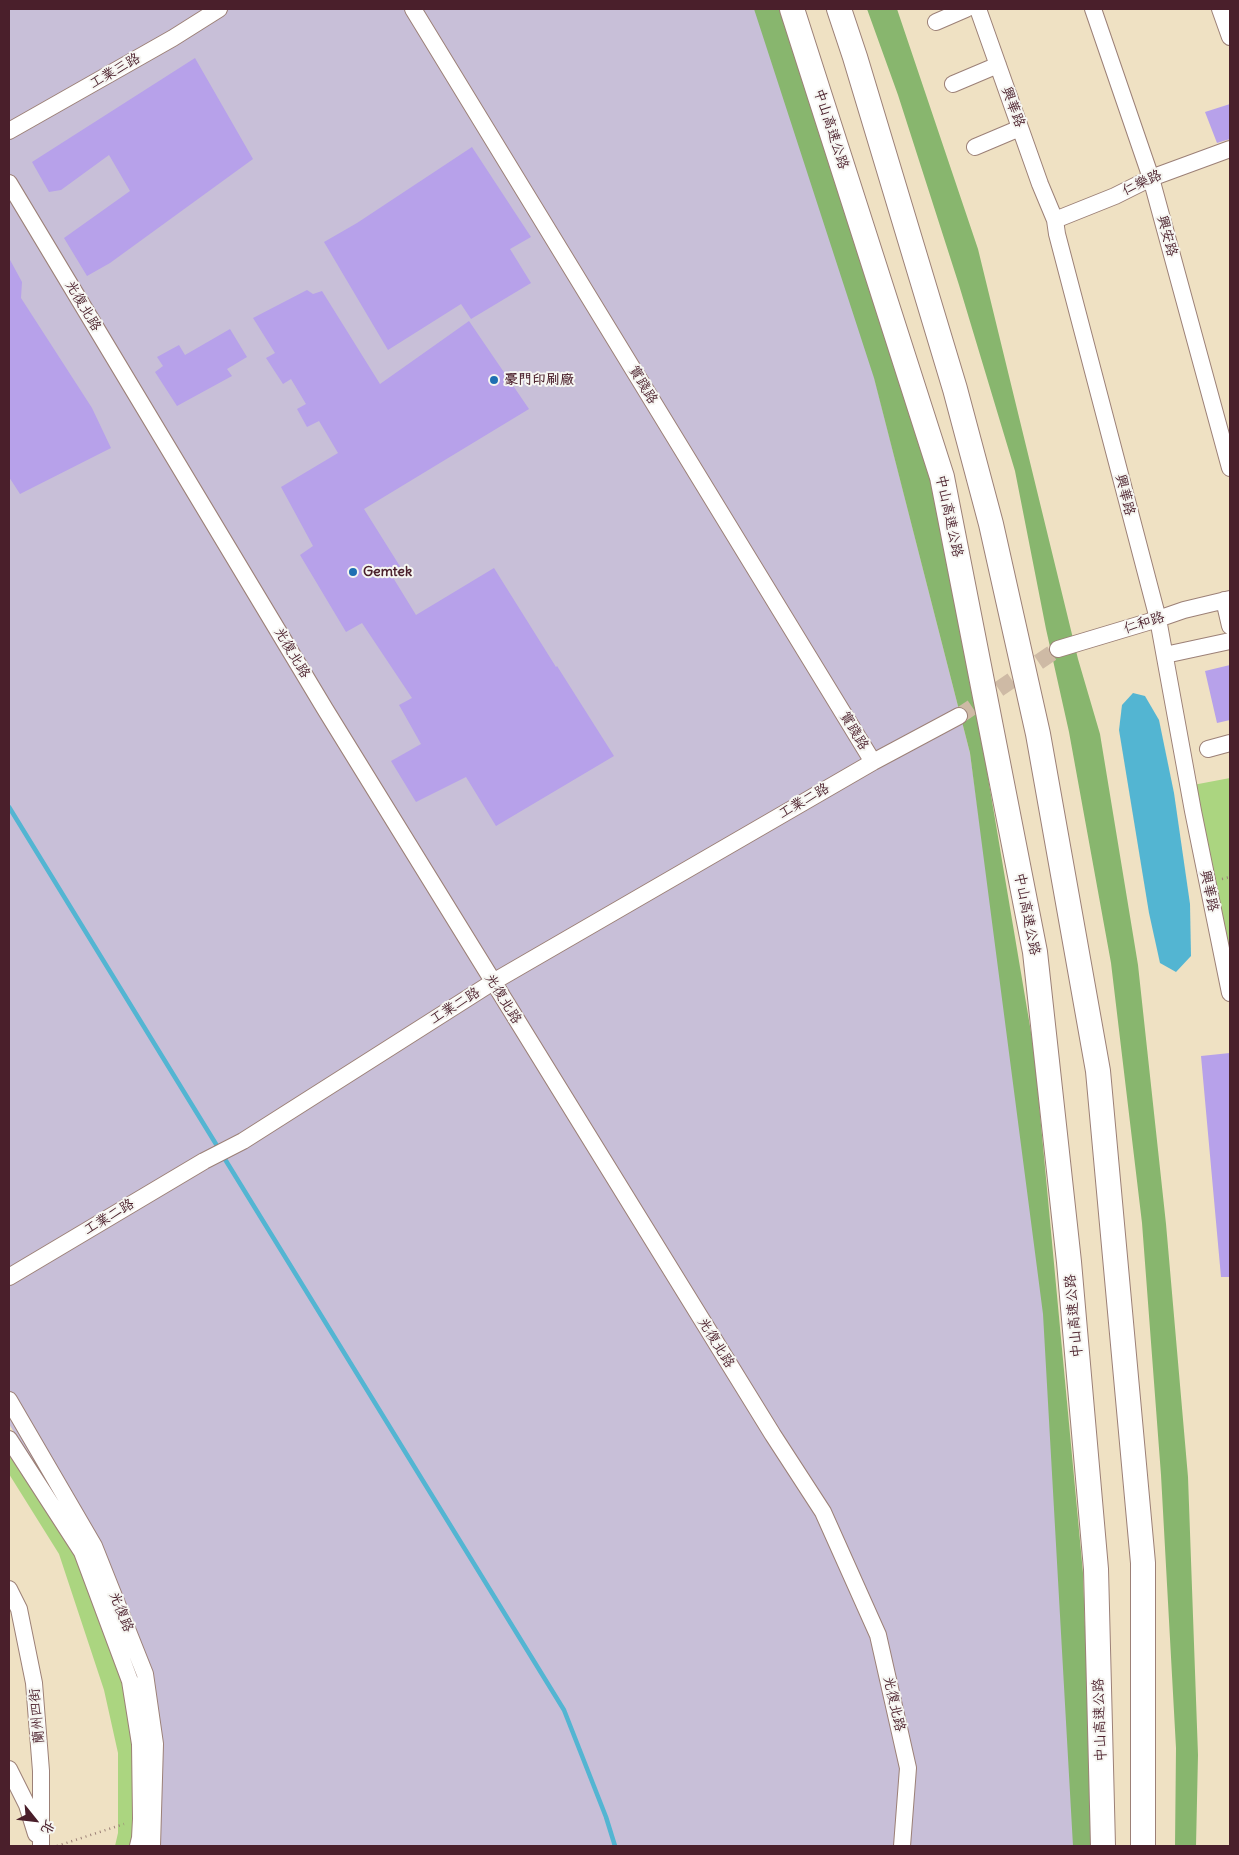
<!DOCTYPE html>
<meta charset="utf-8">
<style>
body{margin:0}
#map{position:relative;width:1239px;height:1855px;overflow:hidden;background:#efe1c3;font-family:Delius,"LXGW WenKai TC",sans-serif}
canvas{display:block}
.frame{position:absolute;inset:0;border:10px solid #4a1f2b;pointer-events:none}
.north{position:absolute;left:10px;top:1795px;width:50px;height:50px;-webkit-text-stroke:4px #f6f6f2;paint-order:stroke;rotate:119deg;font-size:14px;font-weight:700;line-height:20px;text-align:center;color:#4a1f2b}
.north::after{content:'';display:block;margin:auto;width:18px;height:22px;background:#4a1f2b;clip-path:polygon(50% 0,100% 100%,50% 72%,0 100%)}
</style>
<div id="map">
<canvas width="1239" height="1855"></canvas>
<div class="frame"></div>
<div class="north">北</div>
</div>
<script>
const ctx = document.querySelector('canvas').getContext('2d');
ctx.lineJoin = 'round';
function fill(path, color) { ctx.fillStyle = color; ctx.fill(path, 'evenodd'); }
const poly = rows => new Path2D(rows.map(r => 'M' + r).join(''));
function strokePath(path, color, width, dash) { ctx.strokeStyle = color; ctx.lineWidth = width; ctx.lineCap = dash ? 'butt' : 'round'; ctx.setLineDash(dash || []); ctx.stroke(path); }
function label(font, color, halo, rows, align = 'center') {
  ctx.font = font + ' Delius,"LXGW WenKai TC",sans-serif'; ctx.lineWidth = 4; ctx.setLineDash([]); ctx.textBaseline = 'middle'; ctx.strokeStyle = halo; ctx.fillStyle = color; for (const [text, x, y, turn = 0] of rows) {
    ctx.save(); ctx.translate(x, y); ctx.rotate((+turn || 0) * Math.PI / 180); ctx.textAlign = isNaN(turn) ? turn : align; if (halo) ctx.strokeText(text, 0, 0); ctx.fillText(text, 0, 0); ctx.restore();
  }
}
fill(poly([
 [9,9,774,9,788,40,970,753,1054,1358,1078,1846,142,1846,85,1547,9,1424]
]), '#c8bfd8');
fill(poly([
 [1230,778,1230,951,1193,785],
 [9,1444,79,1553,127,1682,138,1744,136,1846,115,1846,118,1833,118,1753,104,1690,59,1554,9,1474]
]), '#abd580');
fill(poly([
 [754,9,779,9,782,17,934,480,979,724,1034,1050,1083,1573,1093,1846,1073,1846,1043,1314,970,753,874,378],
 [867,9,897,9,978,249,1078,659,1100,734,1138,965,1166,1224,1188,1477,1198,1755,1196,1846,1175,1846,1176,1748,1161,1475,1142,1223,1111,963,1069,732,1046,629,1015,471,959,285,898,95]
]), '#88b66e');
fill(poly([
 [1133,693,1145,696,1159,720,1174,793,1190,904,1191,956,1176,972,1160,963,1149,913,1119,730,1122,705]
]), '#53b5d2');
strokePath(poly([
 [9,807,219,1149],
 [223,1156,564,1710,606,1817,615,1846]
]), '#53b5d2', 4.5);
fill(poly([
 [195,58,253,159,110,263,87,276,64,238,130,191,109,155,61,190,49,192,32,162],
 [1230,104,1230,139,1217,143,1205,112],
 [472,147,531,237,510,249,531,283,471,319,461,304,388,350,324,242,357,223],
 [9,258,22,282,21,298,92,408,111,448,20,494,9,477],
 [307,290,313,294,322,291,380,384,469,321,529,409,364,509,401,568,392,576,416,615,494,568,556,667,557,666,614,756,496,826,466,777,416,802,391,761,421,744,399,705,412,698,362,623,346,632,300,555,313,546,281,487,338,453,319,421,307,427,297,409,306,404,291,379,283,384,266,358,275,353,253,318],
 [230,329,247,357,227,369,232,376,177,406,155,372,163,366,157,357,179,345,185,355],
 [1230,665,1230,720,1217,723,1205,671],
 [1230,1053,1230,1277,1221,1277,1201,1056]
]), '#b7a1ea');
strokePath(poly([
 [959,716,1058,649]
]), '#cebaa5', 16, [16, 8]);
const minor = poly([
 [413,9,873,762],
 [978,9,1040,184,1055,220,1057,234,1158,619,1193,811,1230,993],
 [1093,9,1151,178,1230,468],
 [1220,9,1230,37],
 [936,22,966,9],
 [953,84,998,65],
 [9,131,173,38,219,9],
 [975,147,1020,128],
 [9,183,325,709,773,1435,823,1512,878,1635,908,1768,902,1846],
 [1055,220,1115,196,1151,178,1230,149],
 [1224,600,1230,626],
 [1058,649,1158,619,1184,610,1230,599],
 [1165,655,1230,641],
 [1208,749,1230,743],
 [9,1277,204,1161,243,1141,493,982,873,762,959,716],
 [9,1400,94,1546,145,1674,155,1744,152,1846],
 [9,1439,82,1552,130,1681,140,1744,141,1819,140,1838,138,1846],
 [9,1589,19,1609,34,1683,41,1771,41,1846],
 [9,1769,27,1805,36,1834]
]);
const highway = poly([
 [792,9,942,477,1035,952,1069,1262,1096,1569,1103,1846],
 [839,9,855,57,955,389,991,524,1038,734,1098,1071,1143,1563,1143,1846]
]);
strokePath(minor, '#9c8077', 18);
strokePath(highway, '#9c8077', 26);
strokePath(poly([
 [1222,879,1230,877],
 [57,1846,124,1824]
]), '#9c8077', 2.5, [1, 4]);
strokePath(minor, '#fff', 16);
strokePath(highway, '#fff', 24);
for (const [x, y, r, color] of [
 [494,380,5,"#1f6fb2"],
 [353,572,5,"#1f6fb2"]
]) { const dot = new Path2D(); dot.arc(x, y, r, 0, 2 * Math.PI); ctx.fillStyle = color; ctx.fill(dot); strokePath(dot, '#f6f6f2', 2); }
label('14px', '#4a1f2b', '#f6f6f2', [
 ["工業三路",115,71,-30],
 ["興華路",1013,107,70],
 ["中山高速公路",831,129,72],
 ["仁樂路",1142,183,-25],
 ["興安路",1167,236,75],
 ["光復北路",83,306,59],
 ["實踐路",643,385,59],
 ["興華路",1125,495,76],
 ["中山高速公路",949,516,78],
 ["仁和路",1144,623,-18],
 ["光復北路",292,653,59],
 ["實踐路",854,731,59],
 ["工業二路",804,801,-30],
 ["興華路",1209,891,78],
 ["中山高速公路",1027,914,79],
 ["光復北路",503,999,58],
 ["工業二路",455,1006,-32],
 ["工業二路",109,1217,-31],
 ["中山高速公路",1074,1316,-95],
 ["光復北路",716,1343,58],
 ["光復路",121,1612,68],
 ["光復北路",894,1704,77],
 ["蘭州四街",37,1716,-95],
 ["中山高速公路",1100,1720,-92]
]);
label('bold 14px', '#4a1f2b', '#f6f6f2', [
 ["豪門印刷廠",504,380],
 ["Gemtek",363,572]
], 'left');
</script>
